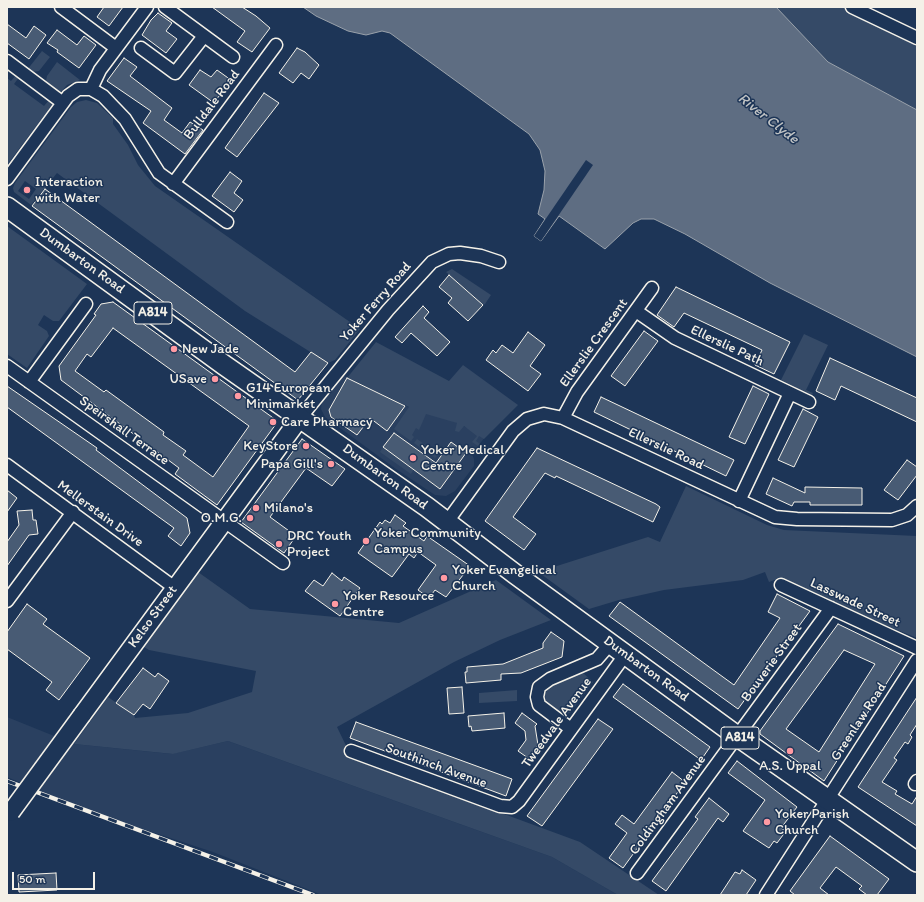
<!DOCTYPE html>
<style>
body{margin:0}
#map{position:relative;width:924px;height:902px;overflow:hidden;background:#1d3557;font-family:Itim,sans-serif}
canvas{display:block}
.frame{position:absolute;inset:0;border:8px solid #f4f1e8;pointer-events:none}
.scale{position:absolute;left:12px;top:872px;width:83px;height:18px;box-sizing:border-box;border:2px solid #f4f1e8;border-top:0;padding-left:5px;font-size:12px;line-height:14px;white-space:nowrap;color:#f4f1e8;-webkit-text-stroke:3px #1d3557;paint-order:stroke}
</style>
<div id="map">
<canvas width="924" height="902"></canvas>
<div class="frame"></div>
<div class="scale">50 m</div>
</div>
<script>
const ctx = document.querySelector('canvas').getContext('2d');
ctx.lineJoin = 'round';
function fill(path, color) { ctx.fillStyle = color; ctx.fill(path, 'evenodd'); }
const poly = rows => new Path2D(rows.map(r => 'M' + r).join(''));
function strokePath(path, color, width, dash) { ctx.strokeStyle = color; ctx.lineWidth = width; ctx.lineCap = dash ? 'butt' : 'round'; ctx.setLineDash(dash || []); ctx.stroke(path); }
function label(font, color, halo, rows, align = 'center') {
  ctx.font = font + ' Itim,sans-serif'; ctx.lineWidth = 3; ctx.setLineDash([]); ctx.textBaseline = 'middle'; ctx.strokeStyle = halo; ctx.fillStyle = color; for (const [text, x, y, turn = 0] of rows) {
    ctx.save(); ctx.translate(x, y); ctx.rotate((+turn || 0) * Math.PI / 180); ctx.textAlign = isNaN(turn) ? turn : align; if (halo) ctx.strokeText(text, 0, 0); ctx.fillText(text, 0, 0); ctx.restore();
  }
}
fill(poly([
 [342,375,405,406,448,418,485,437,472,454,474,459,474,466,455,491,446,496,435,495,396,469,325,417,321,409,322,400],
 [7,717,74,744,172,754,228,741,552,857,618,895,322,895,213,852,88,811,7,777]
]), '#2a4060');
fill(poly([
 [776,7,852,7,917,41,917,110,828,62],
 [42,51,50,57,39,71,32,72,27,70],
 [57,62,80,80,67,85,59,94,48,86,46,81,47,76],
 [17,74,20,76,14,84,44,106,50,99,54,102,7,165,7,78,11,81],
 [86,100,97,103,113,118,113,124,128,145,138,165,155,186,360,329,335,360,328,363,245,311,57,173,31,205,14,192,13,188,15,183,71,107,77,102],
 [25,181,36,189,29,199,18,191],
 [7,226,87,284,59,321,53,321,44,315,38,325,47,331,49,336,27,368,7,354],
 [452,269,491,295,485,304,483,305,446,272],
 [804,334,828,345,806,390,813,393,812,395,781,380],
 [376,342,449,381,463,365,518,405,484,439,479,436,476,441,480,444,478,446,472,442,477,436,464,426,459,432,455,431,457,423,426,414,419,430,416,428,412,435,414,437,411,441,394,429,409,407,347,378],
 [417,439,439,454,435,458,414,443],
 [383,447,414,469,411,474,380,452],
 [686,486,767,525,784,530,917,536,917,638,836,605,793,585,777,579,769,582,765,572,743,580,664,590,619,600,589,609,538,572,648,537,660,542],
 [198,572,250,609,399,623,496,580,551,620,500,640,454,662,337,727,352,758,580,842,659,895,618,895,552,857,228,741,173,754,74,744,108,697,134,715,135,718,188,713,252,692,256,671,149,650,144,647],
 [582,672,593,682,570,713,562,715,546,703,545,695,548,687],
 [517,690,517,701,479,703,479,693]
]), '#354a67');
const water = poly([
 [303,7,776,7,828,62,917,110,917,357,770,283,685,234,654,219,641,219,633,223,605,249,559,216,541,241,534,236,545,219,538,214,544,190,545,171,540,150,529,134,390,33,382,31,366,35,348,31,316,16,303,7]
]);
fill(water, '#5e6d82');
strokePath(water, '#9aa2ab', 1);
fill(poly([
 [586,160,593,165,541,241,534,236]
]), '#1d3557');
const building = poly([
 [104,7,123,7,109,26,97,17,104,7],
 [212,7,242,7,256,16,270,28,252,52,237,42,245,31,212,7],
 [158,13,172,23,166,31,177,39,166,53,142,35,151,20,158,13],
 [7,24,26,38,34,26,46,35,29,59,7,43,7,24],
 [57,30,77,45,84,36,96,45,79,68,57,52,58,50,47,43,57,30],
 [297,48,305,52,319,65,309,79,301,73,293,83,279,73,297,48],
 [124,58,137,67,130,76,172,108,164,120,182,133,190,122,203,130,185,154,143,123,151,111,107,81,124,58],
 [200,70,211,77,217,70,231,80,221,96,219,96,214,103,189,85,200,70],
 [264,93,279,103,237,157,225,148,264,93],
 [230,172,242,181,234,193,243,200,234,212,212,196,230,172],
 [45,189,295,372,311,352,328,363,298,400,32,206,45,189],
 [449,275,483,305,468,321,448,303,452,298,439,287,449,275],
 [676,287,790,342,774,374,755,365,762,350,684,313,674,327,657,315,676,287],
 [113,302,276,420,276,424,217,505,175,474,179,468,61,380,59,366,96,315,94,314,101,304,113,302],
 [113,328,249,426,213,477,183,455,186,451,163,435,164,432,106,390,104,392,75,371,87,354,91,357,113,328],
 [423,306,429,312,424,318,450,342,437,356,411,333,402,343,395,337,423,306],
 [644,331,658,341,625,386,611,376,644,331],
 [528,332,545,345,530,366,541,374,528,391,486,360,493,350,496,353,502,345,513,353,528,332],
 [830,358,917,398,917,422,841,386,835,400,816,391,830,358],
 [347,378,405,406,387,431,370,418,357,435,331,417,329,410,347,378],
 [7,386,97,448,96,450,187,518,190,533,181,546,168,536,174,528,7,407,7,386],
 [753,386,769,394,745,444,729,437,753,386],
 [601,397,734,460,726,476,594,412,601,397],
 [803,409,818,417,794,467,778,460,803,409],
 [394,433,436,463,451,442,466,453,440,489,383,447,394,433],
 [302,439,345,469,332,486,306,468,270,517,296,536,284,553,241,522,302,439],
 [537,448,656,504,660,507,653,522,556,476,555,478,545,473,513,517,536,534,524,550,485,521,537,448],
 [907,460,917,467,917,475,898,500,884,490,907,460],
 [773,478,805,493,805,487,862,488,862,505,810,505,810,502,794,502,792,506,766,494,773,478],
 [7,490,17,498,7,512,7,490],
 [32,510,33,520,36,520,38,534,29,535,7,566,7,542,19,525,17,511,32,510],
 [395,515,406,523,403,526,424,541,427,536,470,566,446,597,435,590,429,598,418,590,436,565,418,552,414,558,409,554,392,577,358,553,380,522,382,524,385,520,390,523,395,515],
 [332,573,342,581,344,577,360,588,340,616,305,591,314,580,323,586,332,573],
 [777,594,810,611,738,709,609,616,620,602,734,685,780,618,768,612,777,594],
 [27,604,47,619,43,624,90,658,59,700,46,690,52,682,7,649,7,632,27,604],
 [838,624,904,656,824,781,760,734,760,731,838,624],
 [844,650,875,664,819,752,786,729,844,650],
 [551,632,564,641,562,657,521,673,501,674,501,680,466,683,465,672,467,672,467,667,503,664,543,648,543,643,551,632],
 [143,668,155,677,158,673,169,681,150,709,143,704,134,715,116,703,143,668],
 [623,684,710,747,701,760,613,697,623,684],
 [462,687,464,713,449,714,447,688,462,687],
 [917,697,917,724,910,735,912,737,908,744,905,742,894,758,897,760,882,782,897,791,895,794,912,804,917,796,917,826,858,787,917,697],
 [504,713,505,728,472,731,471,726,469,727,468,716,504,713],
 [522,713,537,724,535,726,538,745,528,758,518,751,526,740,525,731,515,723,522,713],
 [598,719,613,729,542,826,527,816,598,719],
 [356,722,512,779,506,796,350,738,356,722],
 [737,761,797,807,781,828,786,831,777,843,774,841,769,848,743,831,765,800,728,773,737,761],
 [672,772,685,782,623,868,609,858,627,833,615,824,622,815,634,824,672,772],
 [709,798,729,814,723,822,718,818,666,891,652,881,698,819,695,817,709,798],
 [830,836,889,879,877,895,867,895,859,889,862,886,836,867,820,888,829,895,795,895,790,891,830,836],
 [742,870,756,880,746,895,720,895,735,872,740,874,742,870],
 [56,873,57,890,19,892,18,875,56,873]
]);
fill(building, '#485b74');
strokePath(building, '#f4f1e8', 1);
const street = poly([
 [61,7,116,48],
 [165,7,233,57],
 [852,7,917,38],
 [141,48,175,73,204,36],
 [7,61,63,103],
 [91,89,100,70,147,7],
 [7,179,68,96,78,89,91,89,103,96,125,119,159,173,227,222],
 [173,184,276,45],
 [636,311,675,338,809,402],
 [7,366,283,563],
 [29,382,86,304],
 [300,418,388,310,432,262,449,254,460,253,481,256,499,262],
 [563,418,577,392,652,288],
 [7,465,175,588],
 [739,501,790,393],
 [447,522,513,431,527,419,544,414,563,418,775,517,797,519,892,520,907,515,917,506],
 [781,585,917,648],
 [7,601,73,512],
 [571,729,539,705,537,697,539,687,550,679,597,659,610,644],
 [351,751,500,806,512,807,519,801,625,655],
 [915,784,917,781],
 [637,873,831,608],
 [766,895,917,660]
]);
const secondary = poly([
 [82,715,300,418]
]);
const primary = poly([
 [7,207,224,365,427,507,515,574,737,736,917,862]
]);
strokePath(street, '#f4f1e8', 15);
strokePath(secondary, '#f4f1e8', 20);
strokePath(primary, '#f4f1e8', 22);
strokePath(street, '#1d3557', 12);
strokePath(secondary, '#1d3557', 17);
strokePath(primary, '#1d3557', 19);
const rail = poly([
 [7,781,313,895]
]);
strokePath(rail, '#f4f1e8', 4.5);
strokePath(rail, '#1d3557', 3, [9]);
const secondaryBridge = poly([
 [11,812,82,715]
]);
strokePath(secondaryBridge, '#f4f1e8', 20, []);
strokePath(secondaryBridge, '#1d3557', 17);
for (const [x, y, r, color] of [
 [27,190,4,"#ff9aa2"],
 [174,349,4,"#ff9aa2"],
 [215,379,4,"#ff9aa2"],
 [238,396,4,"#ff9aa2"],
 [273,422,4,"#ff9aa2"],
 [306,446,4,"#ff9aa2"],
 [413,458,4,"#ff9aa2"],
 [331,464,4,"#ff9aa2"],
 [256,508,4,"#ff9aa2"],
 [250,518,4,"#ff9aa2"],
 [366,541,4,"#ff9aa2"],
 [279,544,4,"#ff9aa2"],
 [444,578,4,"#ff9aa2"],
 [335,604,4,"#ff9aa2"],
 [790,751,4,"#ff9aa2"],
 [767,822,4,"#ff9aa2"]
]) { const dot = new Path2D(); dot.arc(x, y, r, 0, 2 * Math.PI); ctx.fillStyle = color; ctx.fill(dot); strokePath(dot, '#1d3557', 1.5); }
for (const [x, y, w] of [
 [153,313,38],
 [740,738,38]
]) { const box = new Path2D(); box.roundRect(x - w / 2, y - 11, w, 22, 3); ctx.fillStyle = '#1d3557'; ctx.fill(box); strokePath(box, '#f4f1e8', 1); }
label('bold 13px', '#f4f1e8', null, [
 ["A814",153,313],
 ["A814",740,738]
]);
label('14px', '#f4f1e8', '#1d3557', [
 ["Bulldale Road",212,105,-53],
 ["Dumbarton Road",82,261,36],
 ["Yoker Ferry Road",376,302,-49],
 ["Ellerslie Crescent",594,343,-54],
 ["Ellerslie Path",727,346,25],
 ["Speirshall Terrace",124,431,36],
 ["Ellerslie Road",666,449,25],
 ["Dumbarton Road",385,477,36],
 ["Mellerstain Drive",100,514,36],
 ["Lasswade Street",855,603,25],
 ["Kelso Street",153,617,-54],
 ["Bouverie Street",772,663,-54],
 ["Dumbarton Road",646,669,36],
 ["Greenlaw Road",859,722,-57],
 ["Tweedvale Avenue",557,723,-54],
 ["Southinch Avenue",436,766,20],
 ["Coldingham Avenue",668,805,-54]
]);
label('14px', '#f4f1e8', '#1d3557', [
 ["Interaction",35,182],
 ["with Water",35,198],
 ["New Jade",182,349],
 ["USave",207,379,"right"],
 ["G14 European",246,388],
 ["Minimarket",246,404],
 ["Care Pharmacy",281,422],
 ["KeyStore",298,446,"right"],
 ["Yoker Medical",421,450],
 ["Centre",421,466],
 ["Papa Gill's",323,464,"right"],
 ["Milano's",264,508],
 ["O.M.G.",242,518,"right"],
 ["Yoker Community",374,533],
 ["Campus",374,549],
 ["DRC Youth",287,536],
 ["Project",287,552],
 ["Yoker Evangelical",452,570],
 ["Church",452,586],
 ["Yoker Resource",343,596],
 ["Centre",343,612],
 ["A.S. Uppal",790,766,"center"],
 ["Yoker Parish",775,814],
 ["Church",775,830]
], 'left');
label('italic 15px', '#c0c3c4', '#1d3557', [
 ["River Clyde",768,119,38]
]);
</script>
